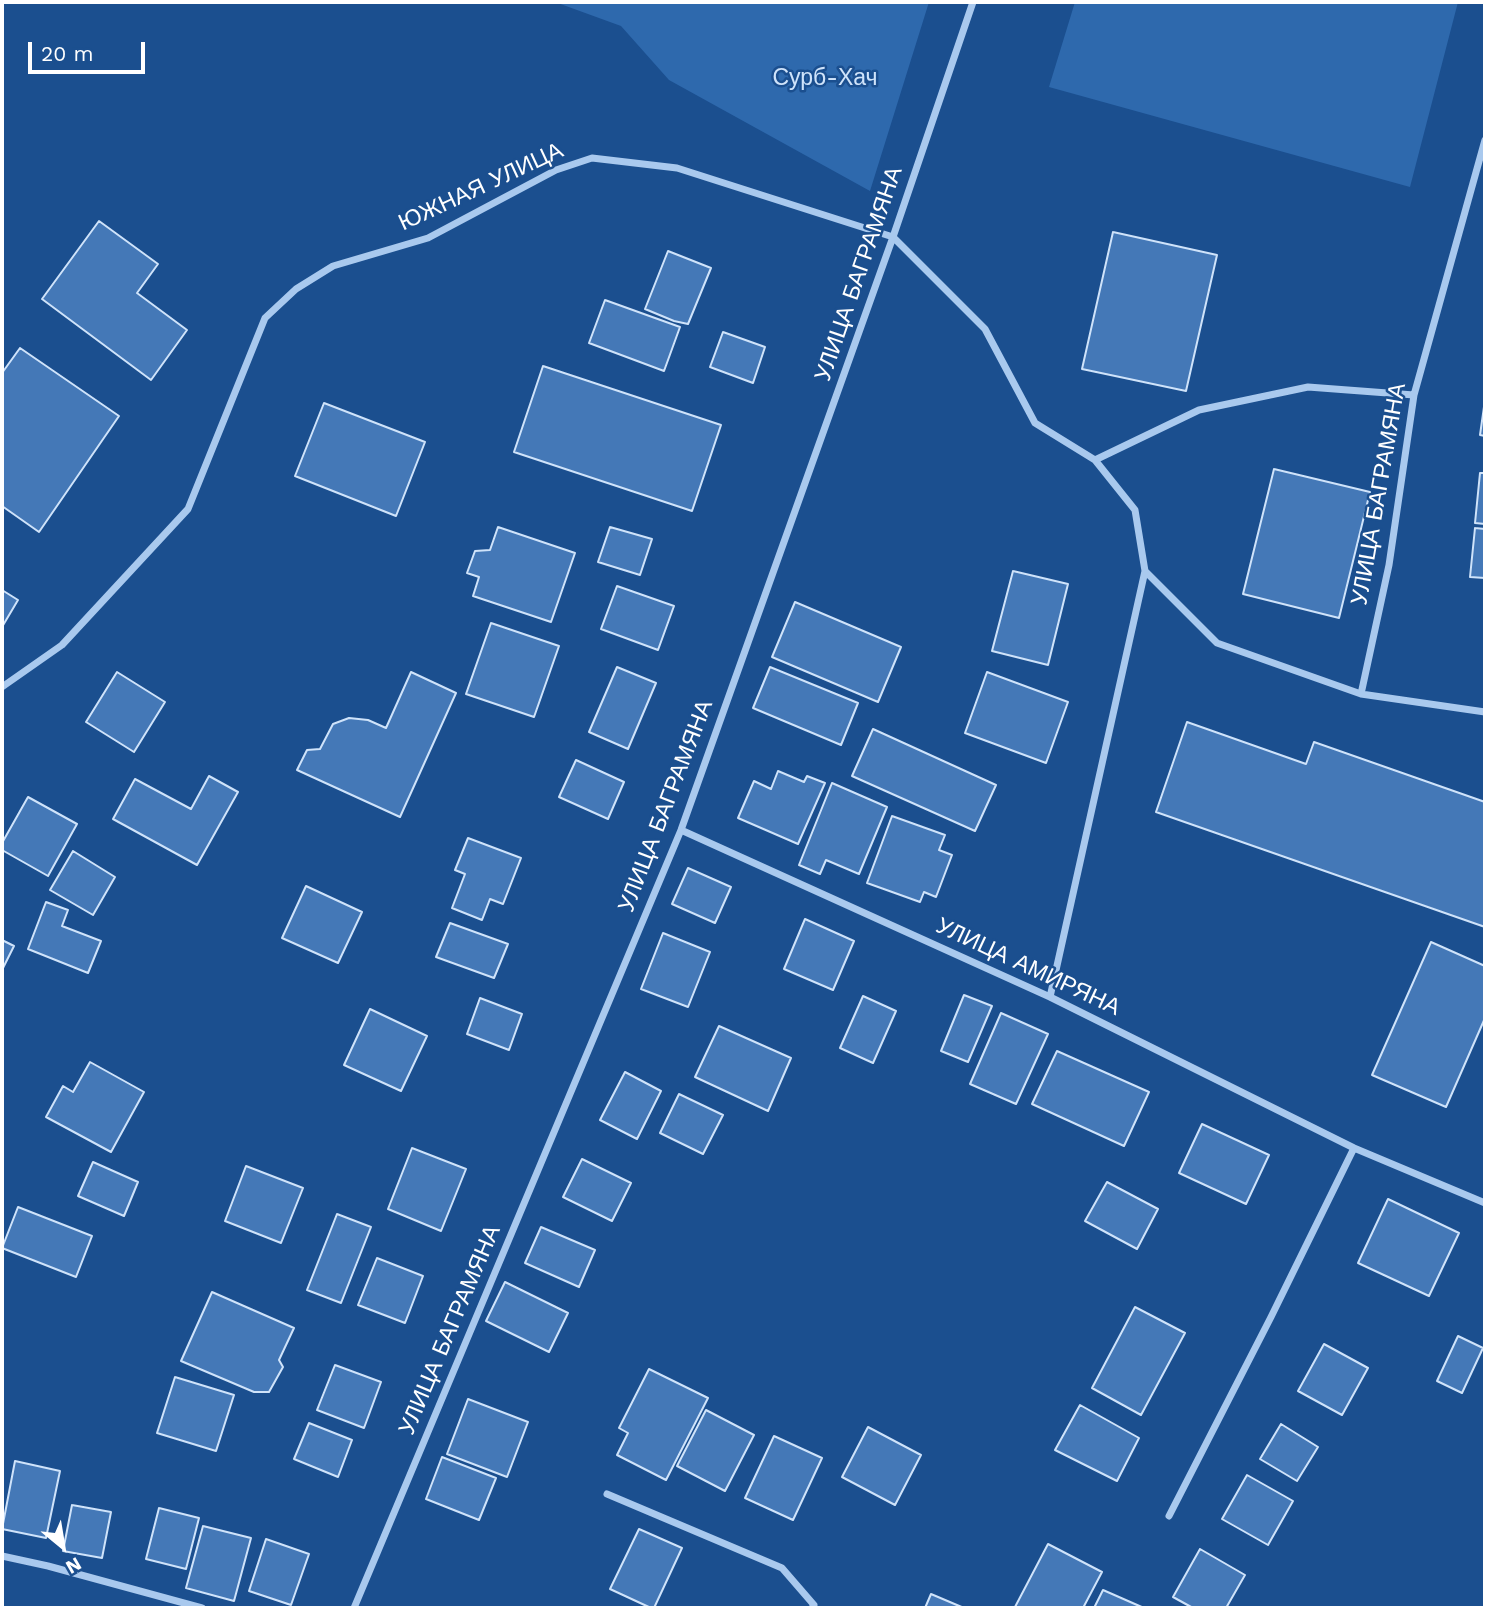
<!DOCTYPE html>
<meta charset="utf-8">
<style>
body{margin:0}
#map{position:relative;width:1487px;height:1610px;overflow:hidden;background:#1b4f8f;font-family:"Work Sans",sans-serif}
canvas{display:block}
.frame{position:absolute;inset:0;border:4px solid #fff;pointer-events:none}
.north{position:absolute;left:28px;top:1512px;width:70px;height:70px;-webkit-text-stroke:5px #1b4f8f;paint-order:stroke;rotate:150deg;font-size:19px;font-weight:700;line-height:28px;text-align:center;color:#fff}
.north::after{content:'';display:block;margin:auto;width:24px;height:32px;background:#fff;clip-path:polygon(50% 0,100% 100%,50% 72%,0 100%)}
.scale{position:absolute;left:28px;top:42px;width:117px;height:32px;box-sizing:border-box;border:4px solid #fff;border-top:0;padding-left:9px;font-size:21px;line-height:24px;white-space:nowrap;color:#fff;-webkit-text-stroke:5px #1b4f8f;paint-order:stroke}
</style>
<div id="map">
<canvas width="1487" height="1610"></canvas>
<div class="frame"></div>
<div class="north">N</div>
<div class="scale">20 m</div>
</div>
<script>
const ctx = document.querySelector('canvas').getContext('2d');
ctx.lineJoin = 'round';
function fill(path, color) { ctx.fillStyle = color; ctx.fill(path, 'evenodd'); }
const poly = rows => new Path2D(rows.map(r => 'M' + r).join(''));
function strokePath(path, color, width, dash) { ctx.strokeStyle = color; ctx.lineWidth = width; ctx.lineCap = dash ? 'butt' : 'round'; ctx.setLineDash(dash || []); ctx.stroke(path); }
function label(font, color, halo, rows, align = 'center') {
  ctx.font = font + ' "Work Sans",sans-serif'; ctx.lineWidth = 5; ctx.setLineDash([]); ctx.textBaseline = 'middle'; ctx.strokeStyle = halo; ctx.fillStyle = color; for (const [text, x, y, turn = 0] of rows) {
    ctx.save(); ctx.translate(x, y); ctx.rotate((+turn || 0) * Math.PI / 180); ctx.textAlign = isNaN(turn) ? turn : align; if (halo) ctx.strokeText(text, 0, 0); ctx.fillText(text, 0, 0); ctx.restore();
  }
}
fill(poly([
 [555,2,929,2,870,191,669,80,621,26],
 [1075,2,1458,2,1410,187,1049,87]
]), '#2e69ad');
const building = poly([
 [99,221,158,264,137,293,187,330,151,380,42,299,99,221],
 [1113,232,1217,255,1186,391,1082,369,1113,232],
 [668,251,711,268,688,324,674,321,645,309,668,251],
 [605,300,680,327,664,371,589,343,605,300],
 [723,332,765,347,753,383,710,367,723,332],
 [20,348,119,416,39,532,2,506,2,373,20,348],
 [543,366,721,425,692,511,514,452,543,366],
 [1485,400,1485,436,1480,435,1485,400],
 [324,403,425,442,396,516,295,476,324,403],
 [1274,469,1370,492,1339,618,1243,594,1274,469],
 [1480,473,1485,473,1485,524,1475,523,1480,473],
 [498,527,575,553,551,622,473,596,479,577,467,573,475,551,490,550,498,527],
 [610,527,652,539,640,575,598,562,610,527],
 [1475,528,1485,529,1485,578,1470,577,1475,528],
 [1013,571,1068,584,1048,665,992,651,1013,571],
 [617,586,674,606,658,650,601,629,617,586],
 [2,590,18,600,2,627,2,590],
 [795,602,901,647,878,702,772,657,795,602],
 [491,623,559,646,534,717,466,694,491,623],
 [617,667,656,683,628,749,589,732,617,667],
 [770,667,858,703,841,745,753,708,770,667],
 [117,672,165,702,134,752,86,722,117,672],
 [411,672,456,693,400,817,297,770,307,750,320,749,333,724,349,718,368,720,386,728,411,672],
 [987,672,1068,702,1046,763,965,733,987,672],
 [1187,722,1306,764,1314,742,1485,802,1485,927,1156,812,1187,722],
 [873,729,996,785,975,831,852,776,873,729],
 [576,760,624,782,608,819,559,797,576,760],
 [778,771,804,782,807,776,825,783,798,844,738,818,754,781,771,789,778,771],
 [209,776,238,792,197,865,113,819,135,779,191,809,209,776],
 [832,783,887,807,859,874,826,860,820,874,799,865,832,783],
 [28,797,77,824,48,876,2,850,2,843,28,797],
 [892,816,945,835,939,850,952,855,936,897,924,892,920,902,867,883,892,816],
 [468,838,521,858,503,904,490,899,482,920,452,908,465,874,455,870,468,838],
 [73,851,115,877,93,915,50,890,73,851],
 [688,868,731,887,715,923,672,904,688,868],
 [306,886,362,912,338,963,282,938,306,886],
 [46,902,68,910,62,926,101,941,88,973,28,949,46,902],
 [805,919,854,941,833,990,784,969,805,919],
 [450,923,508,944,494,978,436,957,450,923],
 [663,933,710,952,688,1007,641,989,663,933],
 [2,940,14,946,2,970,2,940],
 [1431,942,1485,966,1485,1018,1446,1107,1372,1075,1431,942],
 [964,995,992,1006,968,1062,941,1051,964,995],
 [863,996,896,1011,873,1063,840,1048,863,996],
 [480,998,522,1014,509,1050,467,1034,480,998],
 [370,1009,427,1036,401,1091,344,1065,370,1009],
 [1001,1013,1048,1034,1016,1104,970,1084,1001,1013],
 [719,1026,791,1058,768,1111,695,1077,719,1026],
 [1057,1051,1149,1092,1124,1146,1032,1104,1057,1051],
 [90,1062,144,1092,111,1152,46,1117,63,1086,73,1092,90,1062],
 [625,1072,661,1091,637,1139,600,1120,625,1072],
 [679,1094,723,1115,703,1154,660,1133,679,1094],
 [1202,1124,1269,1155,1246,1204,1179,1173,1202,1124],
 [412,1148,466,1169,441,1231,388,1209,412,1148],
 [582,1159,631,1183,612,1221,563,1197,582,1159],
 [93,1162,138,1182,124,1216,78,1196,93,1162],
 [246,1166,303,1188,281,1243,225,1221,246,1166],
 [1107,1182,1158,1209,1137,1249,1085,1221,1107,1182],
 [1388,1199,1459,1233,1429,1296,1358,1263,1388,1199],
 [18,1207,92,1236,76,1277,2,1248,18,1207],
 [337,1214,371,1227,341,1303,307,1290,337,1214],
 [541,1227,595,1250,579,1287,525,1263,541,1227],
 [377,1258,423,1276,405,1323,358,1305,377,1258],
 [505,1282,568,1313,549,1352,486,1321,505,1282],
 [212,1292,294,1328,279,1360,283,1367,269,1392,254,1392,181,1361,212,1292],
 [1135,1307,1185,1333,1141,1415,1092,1388,1135,1307],
 [1458,1336,1483,1348,1462,1393,1437,1381,1458,1336],
 [1324,1344,1368,1368,1342,1415,1298,1391,1324,1344],
 [335,1365,381,1382,364,1428,317,1410,335,1365],
 [649,1369,708,1398,666,1480,617,1455,628,1433,619,1428,649,1369],
 [175,1377,234,1395,216,1451,157,1433,175,1377],
 [468,1399,528,1422,507,1477,447,1454,468,1399],
 [1080,1405,1139,1438,1117,1481,1055,1450,1080,1405],
 [706,1410,754,1435,725,1491,677,1466,706,1410],
 [309,1423,352,1440,338,1477,294,1459,309,1423],
 [1281,1424,1318,1447,1297,1481,1260,1459,1281,1424],
 [868,1427,921,1455,895,1505,842,1477,868,1427],
 [774,1436,822,1458,793,1520,745,1498,774,1436],
 [442,1457,496,1478,479,1520,426,1499,442,1457],
 [15,1461,60,1471,46,1538,2,1529,15,1461],
 [1247,1475,1293,1501,1268,1545,1222,1519,1247,1475],
 [72,1505,111,1512,102,1558,63,1551,72,1505],
 [159,1508,199,1518,186,1569,146,1559,159,1508],
 [203,1526,251,1538,234,1601,186,1588,203,1526],
 [639,1529,682,1548,654,1608,651,1608,610,1589,639,1529],
 [266,1539,309,1554,291,1605,249,1591,266,1539],
 [1048,1544,1102,1572,1083,1608,1015,1607,1048,1544],
 [1200,1549,1245,1575,1226,1608,1193,1608,1173,1597,1200,1549],
 [1103,1590,1144,1608,1094,1608,1103,1590],
 [931,1594,964,1608,925,1608,931,1594]
]);
fill(building, '#4478b7');
strokePath(building, '#cfe3fa', 2);
strokePath(poly([
 [1095,460,1199,410,1308,387,1414,395],
 [1145,571,1217,643,1361,694,1485,712],
 [2,687,62,645,188,509,265,318,296,289,333,266,428,238,556,170,592,158,677,168,893,237,985,329,1035,423,1095,460,1135,510,1145,571,1050,997],
 [1361,694,1389,565,1414,395,1485,140],
 [681,830,1050,997,1354,1148,1485,1203],
 [607,1494,782,1568,814,1605,812,1608],
 [1169,1516,1271,1317,1354,1148],
 [2,1556,48,1566,202,1608],
 [354,1608,681,830,893,237,973,2]
]), '#a9c9ee', 7);
label('23px', '#cfe3fa', '#1b4f8f', [
 ["Сурб-Хач",825,78]
]);
label('23px', '#fff', '#1b4f8f', [
 ["ЮЖНАЯ УЛИЦА",481,187,-25],
 ["УЛИЦА БАГРАМЯНА",859,274,-71],
 ["УЛИЦА БАГРАМЯНА",1379,494,-80],
 ["УЛИЦА БАГРАМЯНА",666,806,-69],
 ["УЛИЦА АМИРЯНА",1028,967,25],
 ["УЛИЦА БАГРАМЯНА",450,1330,-67]
]);
</script>
